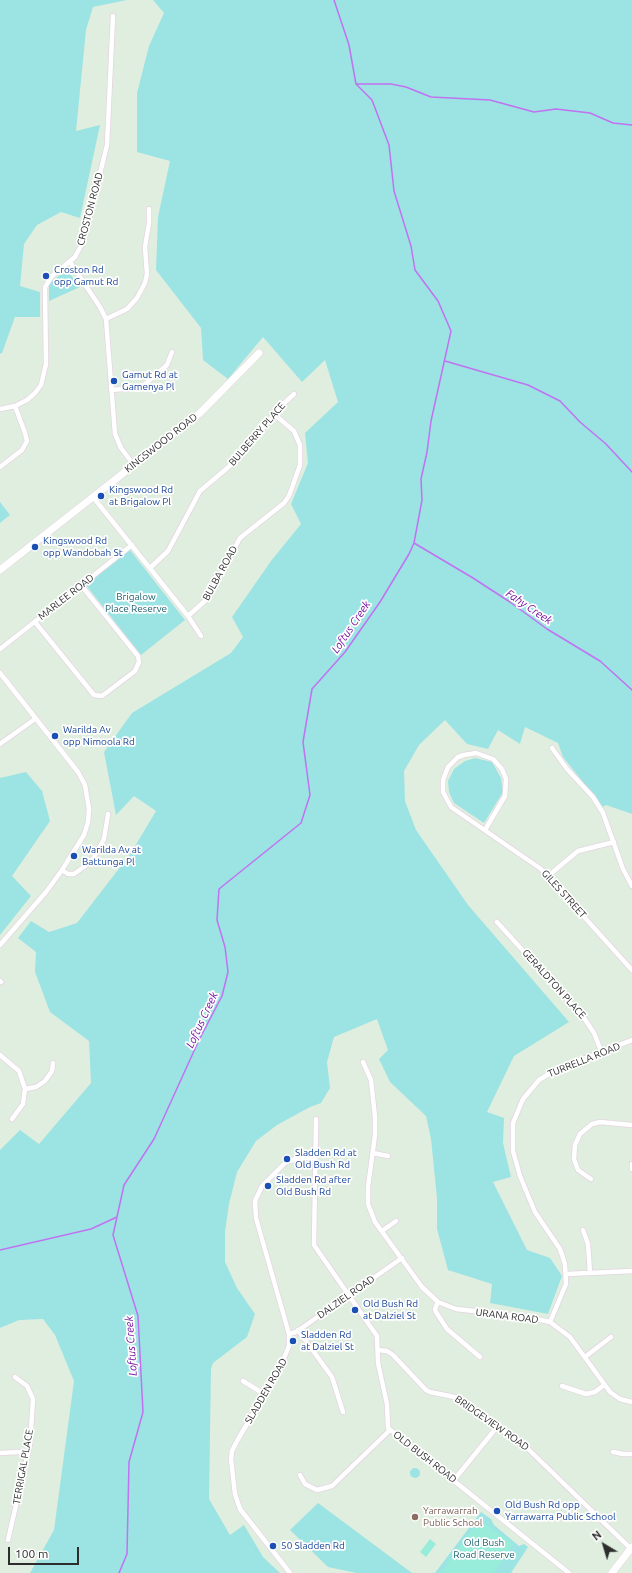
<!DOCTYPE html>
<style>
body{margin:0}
#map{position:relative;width:632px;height:1573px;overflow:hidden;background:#e0eedf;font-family:Ubuntu,sans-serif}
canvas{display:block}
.north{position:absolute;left:584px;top:1525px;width:40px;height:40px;-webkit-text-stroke:3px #fff;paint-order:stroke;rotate:322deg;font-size:11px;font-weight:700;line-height:16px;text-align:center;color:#2d2d2d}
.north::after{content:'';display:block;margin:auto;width:14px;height:18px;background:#2d2d2d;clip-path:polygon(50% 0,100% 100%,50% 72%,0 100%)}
.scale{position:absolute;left:8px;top:1547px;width:71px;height:18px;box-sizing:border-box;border:2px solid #2d2d2d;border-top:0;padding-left:5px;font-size:12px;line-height:14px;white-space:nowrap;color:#2d2d2d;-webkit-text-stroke:3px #fff;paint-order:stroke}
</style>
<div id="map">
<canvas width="632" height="1573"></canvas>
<div class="north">N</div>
<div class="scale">100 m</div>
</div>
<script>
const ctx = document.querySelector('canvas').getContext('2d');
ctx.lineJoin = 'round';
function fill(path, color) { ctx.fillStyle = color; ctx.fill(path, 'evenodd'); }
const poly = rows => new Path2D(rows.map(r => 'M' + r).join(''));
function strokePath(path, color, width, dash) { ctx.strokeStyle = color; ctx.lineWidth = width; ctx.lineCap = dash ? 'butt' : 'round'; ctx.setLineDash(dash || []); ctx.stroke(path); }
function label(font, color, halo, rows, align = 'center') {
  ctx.font = font + ' Ubuntu,sans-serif'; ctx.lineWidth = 3.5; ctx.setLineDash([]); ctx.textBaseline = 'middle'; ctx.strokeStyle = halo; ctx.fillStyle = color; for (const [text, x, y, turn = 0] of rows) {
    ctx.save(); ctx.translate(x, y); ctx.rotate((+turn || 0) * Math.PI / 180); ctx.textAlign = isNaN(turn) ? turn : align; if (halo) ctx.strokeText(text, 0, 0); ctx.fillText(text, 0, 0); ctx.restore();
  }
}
fill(poly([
 [0,0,127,0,93,7,86,30,76,131,100,125,80,218,61,212,37,225,24,244,20,286,40,292,40,317,15,317,2,353,0,354],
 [153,0,632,0,632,814,606,805,603,807,563,757,558,743,525,727,520,744,498,730,488,749,467,744,445,720,419,745,404,771,405,801,416,830,468,905,569,1022,514,1056,487,1112,504,1118,503,1143,511,1177,493,1182,527,1250,550,1258,562,1276,548,1314,490,1303,492,1284,448,1270,437,1229,437,1198,431,1139,426,1116,390,1082,379,1059,388,1050,377,1019,334,1037,327,1062,330,1088,321,1103,310,1107,277,1125,256,1141,237,1172,229,1204,225,1232,225,1262,237,1288,255,1314,247,1337,213,1363,211,1369,209,1499,230,1535,244,1525,263,1557,280,1573,30,1573,54,1530,74,1381,55,1335,43,1319,19,1320,0,1328,0,1150,20,1130,39,1144,91,1083,89,1041,50,1012,35,972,36,952,18,938,31,921,49,932,77,923,131,853,156,811,134,796,116,815,104,752,132,713,231,653,243,637,232,617,271,561,301,524,291,504,308,463,305,433,338,402,325,360,302,382,263,337,228,379,203,360,201,328,156,270,158,217,170,161,137,152,137,93,149,46,164,13],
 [67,270,80,287,49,301,49,283],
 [0,502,10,515,0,523],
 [130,550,185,620,141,655,86,585],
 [475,758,492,762,501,778,503,792,484,823,454,803,449,792,448,781,454,769,465,761],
 [26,772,42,791,50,821,12,876,31,896,0,935,0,778],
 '410 1473a5 5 0 1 1 10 0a5 5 0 1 1-10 0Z',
 [318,1503,412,1573,357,1573,328,1567,290,1530],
 [481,1512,491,1519,494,1525,519,1546,524,1544,528,1547,511,1573,435,1573]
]), '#9ce3e4');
fill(poly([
 [479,1519,514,1544,494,1573,441,1573],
 [430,1539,436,1544,426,1557,420,1552]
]), '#97ecda');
strokePath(poly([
 [357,84,391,84,406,87,431,97,490,100,534,112,556,109,590,113,613,123,632,125],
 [445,361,528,385,560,401,580,422,606,444,632,472],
 [414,543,473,578,510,602,547,629,600,661,632,690],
 [0,1250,91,1229,117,1217],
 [119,1573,127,1554,129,1462,143,1412,138,1316,113,1235,124,1185,154,1139,199,1040,222,996,228,972,225,947,217,920,219,889,301,823,310,795,303,742,312,689,345,652,380,602,409,554,414,543,422,500,421,479,427,452,431,421,451,331,438,301,415,270,411,246,394,191,389,145,372,100,356,84,349,45,334,0]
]), '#c172f0', 1.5);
const street = poly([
 [70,262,100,307,106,319,115,434,121,448,133,464],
 [106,319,127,309,137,298,145,283,147,274,145,247,149,223,149,209],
 [111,390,135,388,144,385,167,365,172,352],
 [0,409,15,406,27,400,35,393,41,385,46,364,45,287,52,276,75,257,84,240,107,145,113,16],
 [0,467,22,450,27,441,25,433,15,406],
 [93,497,188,616,201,636],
 [150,568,168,551,200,491,238,459,280,407,294,394],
 [188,616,207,599,240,538,284,503,289,496,300,465,300,445,294,431,274,414],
 [35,622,94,695,102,696,135,671,139,662,138,656,81,585],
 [0,649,132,545],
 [0,673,78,772,85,785,89,809,88,822,84,835,62,870,46,892,0,945],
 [0,744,35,719],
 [552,748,567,769,593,797,603,813,623,869,632,886],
 [485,830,505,796,506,779,502,769,493,759,476,753,464,755,458,757,448,767,443,780,443,792,451,807,541,869,632,970],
 [62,870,68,874,74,874,92,861,104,839,108,814],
 [548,876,578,851,614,842],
 [497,922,584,1018,594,1033,602,1053],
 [0,981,1,982],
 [0,1055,19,1071,25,1089,23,1104,12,1119],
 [363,1062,371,1080,375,1117,375,1135,368,1187,368,1204,375,1222,422,1287,438,1302,456,1309,528,1317,550,1322,570,1337,610,1392,620,1399,632,1402],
 [25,1089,36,1087,45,1081,52,1071,53,1063],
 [316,1119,314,1245,377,1336,378,1363,387,1404,388,1428,569,1573],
 [373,1153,388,1156],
 [632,1164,632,1169],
 [591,1179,578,1170,574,1159,575,1145,580,1134,592,1124,600,1122,632,1125],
 [583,1230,588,1244,590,1273],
 [382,1231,396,1221],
 [567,1274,632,1271],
 [438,1302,435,1309,436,1312,447,1329,480,1357],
 [550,1322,566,1284,565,1264,560,1249,535,1212,520,1176,513,1151,513,1123,523,1099,539,1080,557,1069,632,1040],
 [298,1330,332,1377,343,1412],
 [289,1334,296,1332,402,1258],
 [378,1350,387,1351,393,1355,426,1390,430,1392,459,1398,497,1427,522,1443,631,1549],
 [585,1357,611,1337],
 [243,1381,264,1394],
 [562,1386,586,1394,595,1392,604,1385],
 [613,1452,623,1454,632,1454],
 [0,1453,18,1452,28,1454],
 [300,1475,305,1484,317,1490,332,1486,390,1430],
 [454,1480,497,1427],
 [8,1540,30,1444,33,1399,27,1386,15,1377],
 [290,1573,240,1509,235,1494,231,1459,232,1451,237,1441,280,1368,289,1346,289,1334,256,1218,255,1201,262,1186,286,1162,299,1158,315,1158]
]);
const secondary = poly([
 [0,570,200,413,259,353],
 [612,1573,632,1547]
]);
strokePath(street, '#e5d4e2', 6);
strokePath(secondary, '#e5d4e2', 8);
strokePath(street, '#fff', 4.5);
strokePath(secondary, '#fff', 7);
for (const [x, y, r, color] of [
 [46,276,4,"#1a4fb4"],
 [114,381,4,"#1a4fb4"],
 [101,496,4,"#1a4fb4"],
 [35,547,4,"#1a4fb4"],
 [55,736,4,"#1a4fb4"],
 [74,856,4,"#1a4fb4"],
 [287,1159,4,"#1a4fb4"],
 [268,1186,4,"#1a4fb4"],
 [355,1310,4,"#1a4fb4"],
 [293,1341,4,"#1a4fb4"],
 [497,1511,4,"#1a4fb4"],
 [415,1517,4,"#8d6e63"],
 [273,1546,4,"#1a4fb4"]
]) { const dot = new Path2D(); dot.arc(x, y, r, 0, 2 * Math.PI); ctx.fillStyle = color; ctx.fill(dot); strokePath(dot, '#fff', 1.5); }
label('10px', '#2d2d2d', '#fff', [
 ["CROSTON ROAD",90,209,-75],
 ["BULBERRY PLACE",257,434,-49],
 ["KINGSWOOD ROAD",161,443,-38],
 ["BULBA ROAD",220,573,-61],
 ["MARLEE ROAD",66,597,-38],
 ["GILES STREET",564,894,48],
 ["GERALDTON PLACE",554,984,48],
 ["TURRELLA ROAD",584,1060,-22],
 ["DALZIEL ROAD",346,1297,-35],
 ["URANA ROAD",507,1316,7],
 ["SLADDEN ROAD",266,1391,-60],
 ["BRIDGEVIEW ROAD",492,1423,35],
 ["OLD BUSH ROAD",425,1457,38],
 ["TERRIGAL PLACE",23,1467,-80]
]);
label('10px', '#164399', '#fff', [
 ["Croston Rd",54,270],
 ["opp Gamut Rd",54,282],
 ["Gamut Rd at",122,375],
 ["Gamenya Pl",122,387],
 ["Kingswood Rd",109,490],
 ["at Brigalow Pl",109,502],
 ["Kingswood Rd",43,541],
 ["opp Wandobah St",43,553],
 ["Warilda Av",63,730],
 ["opp Nimoola Rd",63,742],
 ["Warilda Av at",82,850],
 ["Battunga Pl",82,862],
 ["Sladden Rd at",295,1153],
 ["Old Bush Rd",295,1165],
 ["Sladden Rd after",276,1180],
 ["Old Bush Rd",276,1192],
 ["Old Bush Rd",363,1304],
 ["at Dalziel St",363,1316],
 ["Sladden Rd",301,1335],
 ["at Dalziel St",301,1347],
 ["Old Bush Rd opp",505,1505],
 ["Yarrawarra Public School",505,1517],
 ["50 Sladden Rd",281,1546]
], 'left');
label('10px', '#1a5f6c', '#fff', [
 ["Brigalow",136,597],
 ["Place Reserve",136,609],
 ["Old Bush",484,1543],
 ["Road Reserve",484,1555]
]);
label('10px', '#785e54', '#fff', [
 ["Yarrawarrah",423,1511],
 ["Public School",423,1523]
], 'left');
label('italic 11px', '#750da0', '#fff', [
 ["Fahy Creek",529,607,34],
 ["Loftus Creek",351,627,-56],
 ["Loftus Creek",202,1020,-65],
 ["Loftus Creek",131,1346,-94]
]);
</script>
